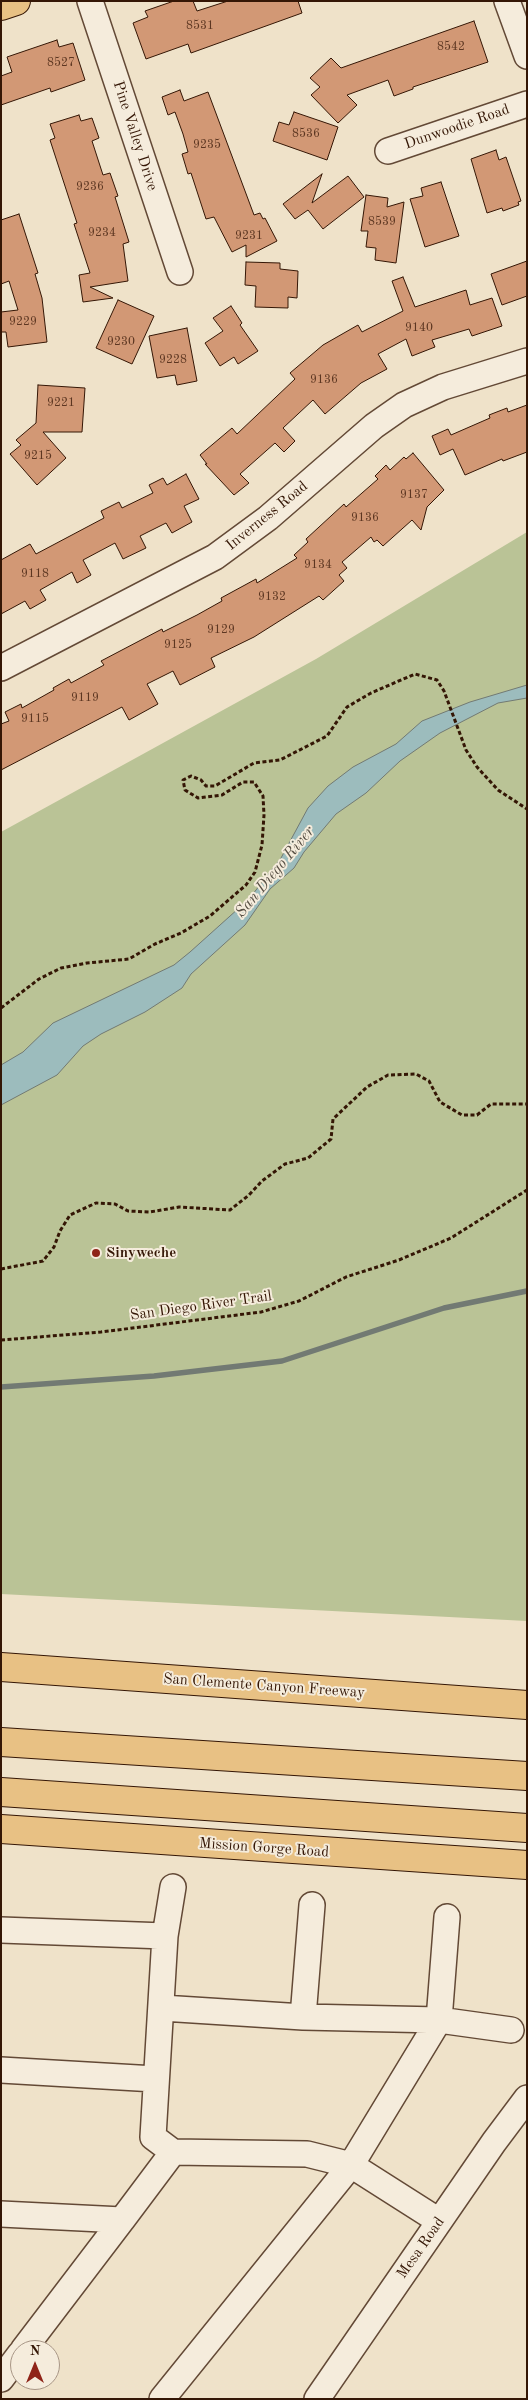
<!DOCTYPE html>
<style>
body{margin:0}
#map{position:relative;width:528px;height:2400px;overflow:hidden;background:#efe2c9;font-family:"Old Standard TT",serif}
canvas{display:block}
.frame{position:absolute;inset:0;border:2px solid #341605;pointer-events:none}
.north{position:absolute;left:10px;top:2340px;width:50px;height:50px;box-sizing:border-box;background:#f5ecdc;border:1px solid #a89686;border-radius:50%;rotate:0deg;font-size:14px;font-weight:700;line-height:20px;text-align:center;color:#341605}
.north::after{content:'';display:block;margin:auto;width:18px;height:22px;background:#8f2418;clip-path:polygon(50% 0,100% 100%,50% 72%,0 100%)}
</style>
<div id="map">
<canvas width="528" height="2400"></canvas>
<div class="frame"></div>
<div class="north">N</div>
</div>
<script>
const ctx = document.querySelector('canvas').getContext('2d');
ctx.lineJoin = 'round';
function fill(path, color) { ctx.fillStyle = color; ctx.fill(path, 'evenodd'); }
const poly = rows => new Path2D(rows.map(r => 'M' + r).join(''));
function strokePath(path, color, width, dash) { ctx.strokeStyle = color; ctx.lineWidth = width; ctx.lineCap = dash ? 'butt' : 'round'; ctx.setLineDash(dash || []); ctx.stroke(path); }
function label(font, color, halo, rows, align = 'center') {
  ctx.font = font + ' "Old Standard TT",serif'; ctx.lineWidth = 4; ctx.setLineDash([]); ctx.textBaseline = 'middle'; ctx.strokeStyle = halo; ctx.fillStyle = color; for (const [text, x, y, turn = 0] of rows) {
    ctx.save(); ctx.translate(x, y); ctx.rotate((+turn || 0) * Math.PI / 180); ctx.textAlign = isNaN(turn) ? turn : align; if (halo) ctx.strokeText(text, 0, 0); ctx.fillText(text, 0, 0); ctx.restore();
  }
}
fill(poly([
 [527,532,527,1621,1,1594,1,832,316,659]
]), '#bac396');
const water = poly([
 [527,685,527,698,498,703,440,733,400,761,366,793,336,814,304,852,294,868,270,889,245,925,191,974,182,988,145,1012,101,1034,83,1046,57,1075,1,1105,1,1065,23,1052,53,1023,174,965,190,952,249,899,281,858,308,808,328,786,353,767,396,744,422,721,470,702,527,685]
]);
fill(water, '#9cbcbd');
strokePath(water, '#727a73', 1);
strokePath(poly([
 [1,1387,154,1376,282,1361,444,1308,527,1291]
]), '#727a73', 5.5);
const building = poly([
 [174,1,193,1,197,11,228,1,298,1,302,13,191,53,188,44,146,59,133,23,148,17,145,11,174,1],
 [474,21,488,62,413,87,413,89,394,96,388,80,347,95,357,105,338,123,311,95,320,87,310,78,331,58,341,68,474,21],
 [57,40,59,47,73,43,85,80,51,92,50,88,1,105,1,76,12,72,7,57,57,40],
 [180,90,184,101,208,92,254,215,260,213,263,219,265,218,277,241,246,257,246,245,232,252,214,217,206,219,191,173,188,174,182,154,188,152,183,134,175,112,168,115,162,97,180,90],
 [294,112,338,127,327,160,273,141,279,122,289,125,294,112],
 [79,115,81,121,92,118,99,138,92,141,103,175,110,173,118,196,115,197,129,242,123,244,128,281,90,287,113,298,83,302,79,275,90,273,74,224,77,223,50,140,55,138,50,124,79,115],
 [496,150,499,160,506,157,521,201,518,202,519,205,503,211,502,208,487,213,471,159,496,150],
 [322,174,312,203,348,176,364,197,323,229,308,210,295,219,283,204,322,174],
 [441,182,459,236,425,247,410,199,423,196,421,188,441,182],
 [366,195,388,198,387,207,404,202,396,263,375,260,376,248,366,247,368,231,361,231,366,195],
 [19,214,38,273,35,274,42,298,47,342,8,347,6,332,1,332,1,312,18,310,9,281,1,284,1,220,19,214],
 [527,261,527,296,502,305,491,274,527,261],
 [246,262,280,263,280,269,298,271,297,298,288,297,288,308,255,307,256,286,245,285,246,262],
 [403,277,415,307,466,290,470,305,492,298,502,326,472,336,469,329,432,340,435,347,412,356,406,339,378,354,387,369,361,383,325,414,313,400,283,428,295,441,284,452,275,443,240,474,249,483,234,495,205,464,207,464,200,455,232,428,237,434,295,379,290,373,323,345,358,325,362,332,403,311,392,281,403,277],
 [118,300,154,316,132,364,96,348,118,300],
 [231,306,242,323,240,325,258,351,238,364,234,357,220,366,205,343,223,331,213,318,231,306],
 [187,328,197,381,177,385,175,375,157,378,149,336,187,328],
 [38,385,85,388,82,432,43,432,66,458,37,485,10,454,21,445,16,440,36,423,38,385],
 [527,405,527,452,503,461,502,459,465,475,453,449,440,455,432,436,448,429,451,435,490,418,489,415,507,408,508,412,527,405],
 [413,453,444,490,427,507,421,530,412,520,383,546,377,540,374,542,371,537,342,562,347,568,339,575,344,581,323,600,319,596,254,637,211,658,215,667,180,685,173,671,147,684,158,704,129,720,122,707,1,770,1,724,9,721,5,712,21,704,22,708,54,690,53,688,69,679,71,683,104,665,101,661,162,629,163,632,197,615,222,601,221,598,256,579,257,583,297,558,294,555,308,542,306,539,344,504,346,507,378,479,375,476,386,465,390,470,404,457,406,459,413,453],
 [186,474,199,499,184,506,192,522,172,533,166,523,140,536,146,548,123,559,115,543,83,560,91,575,77,583,72,572,40,590,46,600,30,609,25,601,1,614,1,560,30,544,36,554,104,518,101,511,119,502,122,508,153,493,149,485,163,478,167,485,186,474]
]);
fill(building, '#d29875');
strokePath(building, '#341605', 1);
const minor = poly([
 [90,1,180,272],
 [507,1,527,56],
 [388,151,527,104],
 [1,668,215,557,268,518,374,426,404,405,443,387,527,361],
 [173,1887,165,1936,153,2137,173,2152,307,2154,351,2165,439,2221],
 [1,1930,165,1936],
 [162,2008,303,2017,439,2020,511,2030],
 [303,2017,312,1905],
 [1,2070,155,2079],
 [1,2214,122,2220,173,2152],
 [23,2350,122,2220],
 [1,2379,20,2354],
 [162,2399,351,2165,439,2020,447,1917],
 [317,2399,494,2142,527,2098]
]);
const major = poly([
 [1,6,16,1],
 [1,1792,527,1828],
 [1,1829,527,1865]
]);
const highway = poly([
 [1,1667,527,1705],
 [1,1742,527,1776]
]);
strokePath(minor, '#634936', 28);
strokePath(major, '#341605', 30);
strokePath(highway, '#341605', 30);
strokePath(poly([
 [1,1008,39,979,61,968,87,963,129,959,155,944,181,933,210,916,246,885,255,872,262,845,264,815,263,796,254,782,243,782,222,795,198,798,185,790,183,780,191,776,201,780,206,786,215,786,254,763,280,760,327,736,347,707,371,693,415,674,437,680,444,691,466,750,477,767,498,790,527,809],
 [1,1269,43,1261,54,1247,60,1231,70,1215,96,1203,115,1204,128,1211,150,1212,179,1207,230,1210,249,1195,262,1181,285,1164,308,1158,331,1139,333,1119,367,1087,388,1075,416,1074,429,1081,440,1102,462,1115,477,1115,491,1104,527,1104],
 [1,1340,101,1332,261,1312,299,1301,346,1277,399,1260,451,1238,527,1190]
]), '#341605', 3, [4, 2.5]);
strokePath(minor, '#f5ecdc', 25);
strokePath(major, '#e8c184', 28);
strokePath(highway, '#e8c184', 28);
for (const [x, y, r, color] of [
 [96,1253,5,"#8f2418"]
]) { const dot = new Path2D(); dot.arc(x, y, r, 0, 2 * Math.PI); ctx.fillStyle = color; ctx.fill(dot); strokePath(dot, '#f5ecdc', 2); }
label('12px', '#5c3621', null, [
 ["8531",200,26],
 ["8542",451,47],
 ["8527",61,63],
 ["8536",306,134],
 ["9235",207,145],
 ["9236",90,187],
 ["8539",382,222],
 ["9234",102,233],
 ["9231",249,236],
 ["9229",23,322],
 ["9140",419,328],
 ["9230",121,342],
 ["9228",173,360],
 ["9136",324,380],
 ["9221",61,403],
 ["9215",38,456],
 ["9137",414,495],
 ["9136",365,518],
 ["9134",318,565],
 ["9118",35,574],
 ["9132",272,597],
 ["9129",221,630],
 ["9125",178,645],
 ["9119",85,698],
 ["9115",35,719]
]);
label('15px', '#341605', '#f5ecdc', [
 ["Dunwoodie Road",457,127,-19],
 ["Pine Valley Drive",135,136,72],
 ["Inverness Road",267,516,-39],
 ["San Diego River Trail",201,1306,-8],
 ["San Clemente Canyon Freeway",264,1686,4],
 ["Mission Gorge Road",264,1848,4],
 ["Mesa Road",421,2248,-55]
]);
label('bold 15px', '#341605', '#f5ecdc', [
 ["Sinyweche",106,1253]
], 'left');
label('italic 16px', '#585045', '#f5ecdc', [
 ["San Diego River",275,872,-50]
]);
</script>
